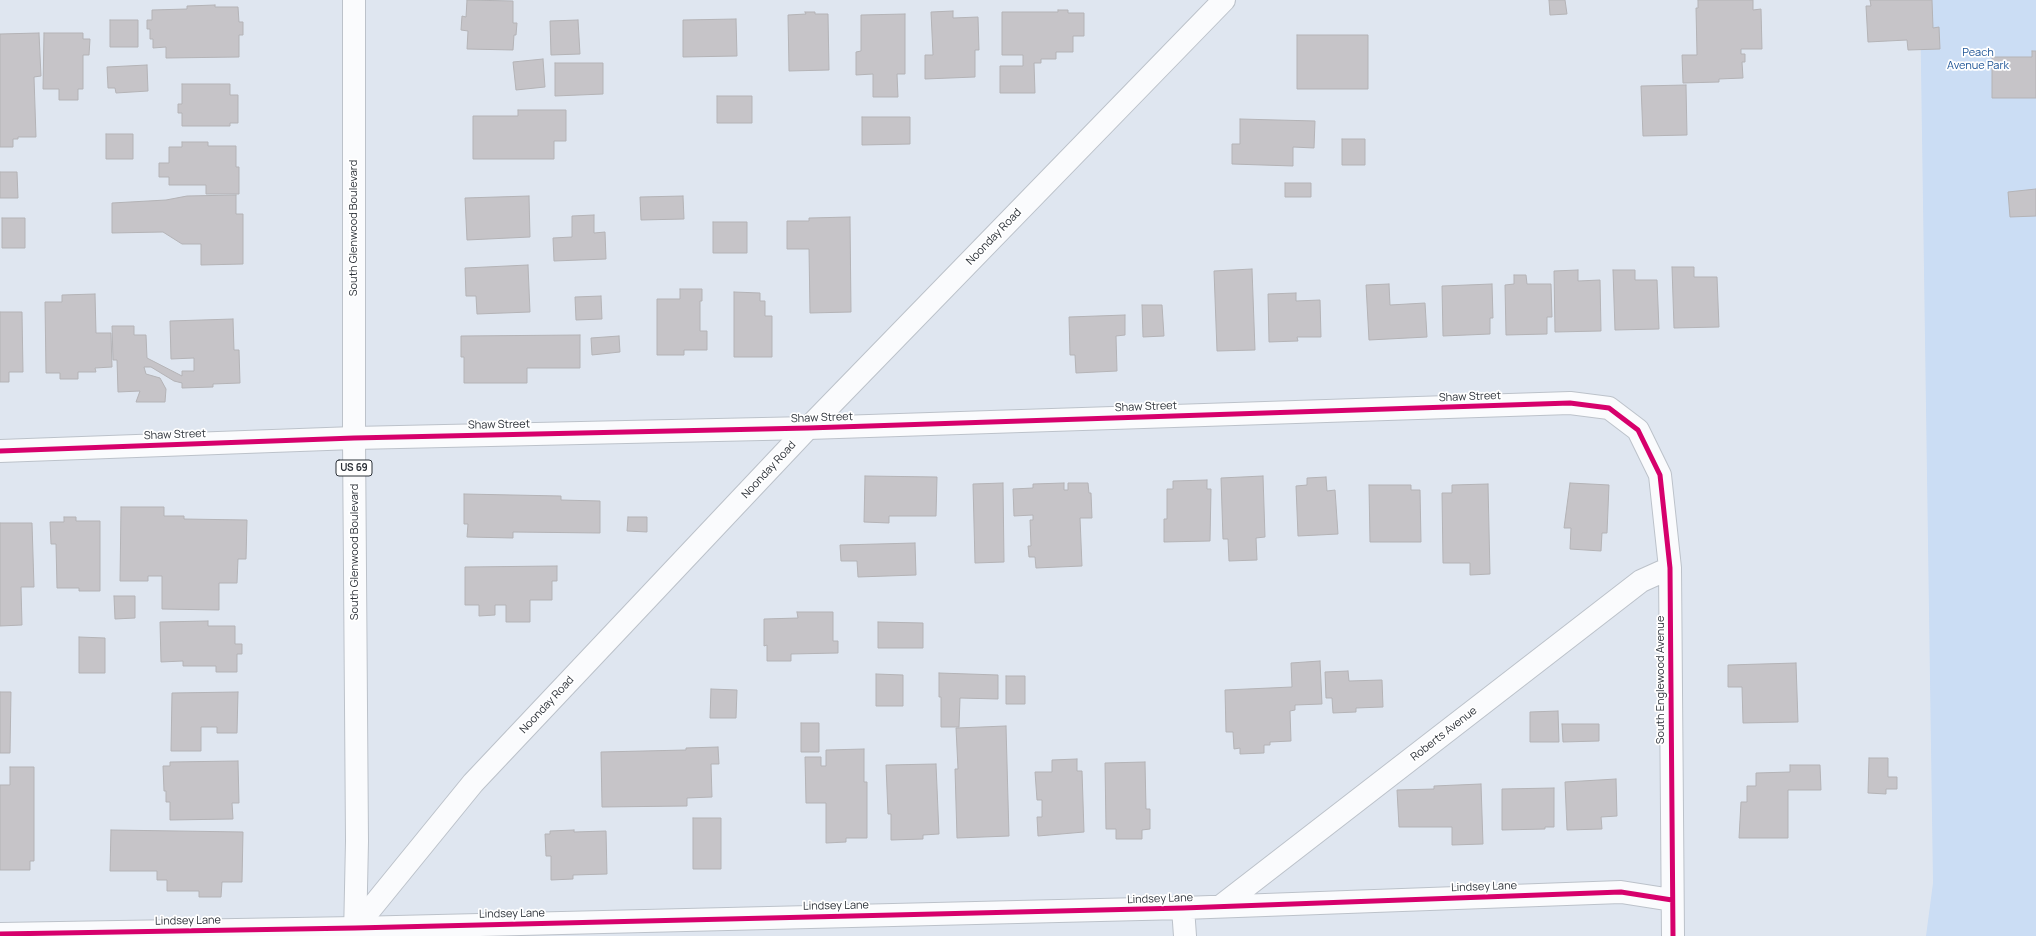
<!DOCTYPE html>
<style>
body{margin:0}
canvas{display:block;background:#dfe6f0}
</style>
<canvas width="2036" height="936"></canvas>
<script>
const ctx = document.querySelector('canvas').getContext('2d');
ctx.lineJoin = 'round';
function fill(path, color) { ctx.fillStyle = color; ctx.fill(path, 'evenodd'); }
const poly = rows => new Path2D(rows.map(r => 'M' + r).join(''));
function strokePath(path, color, width, dash) { ctx.strokeStyle = color; ctx.lineWidth = width; ctx.lineCap = dash ? 'butt' : 'round'; ctx.setLineDash(dash || []); ctx.stroke(path); }
function label(font, color, halo, rows, align = 'center') {
  ctx.font = font + ' Manrope,sans-serif'; ctx.lineWidth = 3.5; ctx.setLineDash([]); ctx.textBaseline = 'middle'; ctx.strokeStyle = halo; ctx.fillStyle = color; for (const [text, x, y, turn = 0] of rows) {
    ctx.save(); ctx.translate(x, y); ctx.rotate((+turn || 0) * Math.PI / 180); ctx.textAlign = isNaN(turn) ? turn : align; if (halo) ctx.strokeText(text, 0, 0); ctx.fillText(text, 0, 0); ctx.restore();
  }
}
fill(poly([
 [1920,0,2036,0,2036,936,1926,936,1933,883]
]), '#cbddf4');
const building = poly([
 [467,0,513,1,513,23,517,23,516,35,514,35,513,50,467,49,468,31,461,30,462,16,466,17,467,0],
 [1549,0,1565,0,1567,14,1550,15,1549,0],
 [1698,0,1753,0,1753,10,1761,9,1762,49,1741,49,1741,54,1745,54,1745,62,1742,62,1743,78,1719,79,1719,82,1683,83,1682,55,1697,55,1696,8,1698,8,1698,0],
 [1870,0,1932,0,1933,28,1939,27,1940,49,1908,50,1907,40,1868,42,1866,6,1871,6,1870,0],
 [215,5,215,7,238,7,239,22,243,22,243,35,239,35,239,57,166,58,166,47,153,48,153,39,150,39,150,29,147,29,147,20,152,20,152,10,187,9,187,6,215,5],
 [1058,10,1068,10,1068,13,1084,13,1084,36,1073,36,1073,52,1056,52,1056,59,1041,59,1041,63,1034,63,1035,93,1000,93,1000,66,1023,66,1023,55,1002,55,1002,12,1058,12,1058,10],
 [953,11,953,18,978,17,979,50,975,50,975,77,925,79,925,55,933,55,931,12,953,11],
 [805,12,815,12,815,14,828,14,829,70,789,71,788,15,806,14,805,12],
 [905,14,905,74,897,74,898,97,873,97,873,74,856,75,856,52,861,51,861,15,905,14],
 [736,19,737,56,683,57,683,20,736,19],
 [110,20,138,20,138,47,110,47,110,20],
 [578,20,580,54,551,55,550,21,578,20],
 [39,33,41,76,34,77,36,137,18,137,18,139,13,139,13,147,0,147,0,34,39,33],
 [44,33,83,33,83,39,90,39,89,55,83,55,83,89,78,89,78,100,59,100,59,89,43,89,44,33],
 [1297,35,1368,35,1368,89,1297,89,1297,35],
 [2032,51,2036,51,2036,98,1992,98,1992,57,2032,57,2032,51],
 [543,59,545,87,516,90,513,62,543,59],
 [555,63,603,63,603,94,555,96,555,63],
 [147,65,148,91,116,93,115,88,108,88,107,67,147,65],
 [182,84,230,84,230,95,238,95,238,123,230,123,230,126,182,126,182,113,178,113,178,104,182,104,182,84],
 [1686,85,1687,135,1643,136,1641,86,1686,85],
 [717,96,752,96,752,123,717,123,717,96],
 [518,110,566,110,566,141,554,141,554,159,473,159,473,116,518,116,518,110],
 [862,117,910,117,910,144,862,145,862,117],
 [1240,119,1315,121,1314,148,1293,147,1293,166,1232,164,1232,144,1240,144,1240,119],
 [106,134,133,134,133,159,106,159,106,134],
 [1342,139,1365,139,1365,165,1342,165,1342,139],
 [182,142,208,142,208,146,236,146,236,167,239,167,239,194,206,194,206,185,169,185,169,177,159,177,159,163,169,163,169,147,182,147,182,142],
 [0,172,17,172,18,198,0,198,0,172],
 [1285,183,1311,183,1311,197,1285,197,1285,183],
 [2036,189,2036,216,2010,217,2008,192,2036,189],
 [236,195,236,214,243,214,243,264,201,265,201,244,182,244,163,232,112,233,112,203,166,200,187,196,236,195],
 [529,196,530,237,467,240,465,198,529,196],
 [683,196,684,219,641,220,640,197,683,196],
 [594,215,594,233,605,232,606,259,554,261,553,238,572,237,572,216,594,215],
 [850,217,851,312,810,313,809,249,787,249,787,221,809,221,809,218,850,217],
 [2,218,25,218,25,248,2,248,2,218],
 [713,222,747,222,747,253,713,253,713,222],
 [528,265,530,312,477,314,476,296,466,296,465,268,528,265],
 [1672,267,1694,267,1694,277,1717,277,1719,327,1674,328,1672,267],
 [1252,269,1255,350,1217,351,1214,271,1252,269],
 [1578,270,1578,281,1600,280,1601,331,1555,332,1554,271,1578,270],
 [1613,270,1635,270,1635,280,1657,280,1659,329,1615,330,1613,270],
 [1514,275,1526,275,1527,284,1551,284,1552,317,1547,317,1547,334,1506,335,1505,285,1514,284,1514,275],
 [1389,284,1390,305,1425,303,1427,337,1369,340,1366,285,1389,284],
 [1492,284,1493,318,1490,318,1490,334,1443,336,1442,286,1492,284],
 [680,289,702,289,702,301,700,301,700,331,707,331,707,350,684,350,684,355,657,355,657,299,680,299,680,289],
 [734,292,760,293,760,301,765,301,765,316,772,316,772,357,734,357,734,292],
 [1296,293,1296,301,1320,300,1321,337,1297,337,1298,341,1269,342,1268,294,1296,293],
 [95,294,96,333,111,333,112,367,95,368,96,372,78,372,78,379,60,379,60,373,46,373,45,302,62,302,62,295,95,294],
 [601,296,602,319,576,320,575,297,601,296],
 [1142,305,1162,305,1164,336,1143,337,1142,305],
 [0,312,22,312,23,372,9,372,9,382,0,382,0,312],
 [1125,315,1125,335,1116,336,1117,371,1076,373,1075,355,1070,355,1069,317,1125,315],
 [233,319,234,350,239,350,240,383,213,384,213,387,182,388,182,383,174,381,151,367,144,367,146,374,160,378,166,389,165,402,136,402,140,391,118,392,117,360,113,360,112,326,134,326,134,335,146,335,147,358,182,376,182,371,194,371,194,358,171,359,170,321,233,319],
 [580,335,580,368,527,368,527,383,464,383,464,357,461,357,461,336,580,335],
 [619,336,620,352,592,355,591,338,619,336],
 [865,476,937,477,936,516,889,516,889,523,864,522,865,476],
 [1263,476,1265,537,1256,538,1257,560,1229,561,1228,539,1223,539,1221,478,1263,476],
 [1326,477,1327,491,1335,490,1338,534,1298,536,1296,486,1307,485,1307,478,1326,477],
 [1207,480,1207,489,1211,489,1210,541,1164,542,1164,519,1167,519,1167,489,1173,489,1173,481,1207,480],
 [1003,483,1004,562,975,563,973,484,1003,483],
 [1064,483,1064,490,1068,490,1068,483,1088,483,1089,493,1091,493,1092,518,1080,518,1082,566,1036,568,1035,557,1029,557,1028,546,1031,546,1030,520,1033,520,1033,515,1014,516,1013,489,1033,488,1033,484,1064,483],
 [1570,483,1609,485,1607,533,1602,533,1601,551,1570,549,1571,528,1564,528,1570,483],
 [1488,484,1490,574,1470,575,1470,563,1443,563,1442,493,1452,493,1452,485,1488,484],
 [1369,485,1411,485,1411,490,1420,490,1421,542,1370,542,1369,485],
 [464,494,561,496,561,500,600,501,600,533,513,532,513,538,467,537,468,524,464,524,464,494],
 [121,507,164,507,164,516,184,516,184,519,247,520,246,559,238,559,237,583,219,583,219,610,162,609,162,576,148,576,148,581,120,581,121,507],
 [64,517,76,517,76,521,100,521,100,591,79,591,79,588,57,588,56,544,51,544,50,522,64,522,64,517],
 [628,517,647,517,647,532,627,531,628,517],
 [0,523,32,523,34,587,21,587,22,625,0,626,0,523],
 [915,543,916,575,858,577,857,561,841,561,840,545,915,543],
 [557,566,557,581,552,581,552,600,530,600,530,622,506,622,506,605,495,605,495,615,479,616,479,605,465,605,465,567,557,566],
 [114,596,135,596,135,618,115,619,114,596],
 [797,612,833,612,833,641,838,641,838,653,791,654,791,661,767,661,767,645,764,646,764,619,798,618,797,612],
 [208,621,208,626,235,626,235,644,242,644,242,654,237,654,237,672,216,672,216,666,183,666,183,661,161,662,160,622,208,621],
 [878,622,923,623,923,648,878,648,878,622],
 [79,637,105,638,105,673,79,673,79,637],
 [1320,661,1322,704,1295,705,1295,710,1290,711,1291,741,1270,742,1270,745,1264,745,1264,753,1240,754,1240,748,1234,749,1233,732,1226,732,1225,690,1292,687,1291,663,1320,661],
 [1796,663,1798,722,1743,723,1742,687,1728,687,1728,665,1796,663],
 [1348,671,1349,681,1382,680,1383,707,1356,708,1356,712,1333,713,1332,698,1326,698,1325,672,1348,671],
 [939,673,998,675,998,699,960,698,959,727,941,727,941,697,939,697,939,673],
 [876,674,903,675,903,706,876,706,876,674],
 [1006,676,1025,676,1025,704,1006,704,1006,676],
 [711,689,737,690,736,718,710,718,711,689],
 [0,692,11,692,10,753,0,753,0,692],
 [238,692,237,733,217,733,217,727,201,727,201,751,171,751,172,693,238,692],
 [1558,711,1559,742,1530,742,1530,712,1558,711],
 [801,723,819,723,819,752,801,752,801,723],
 [1562,724,1599,724,1599,741,1563,742,1562,724],
 [1006,726,1009,836,957,838,955,769,958,769,956,728,1006,726],
 [718,747,719,764,711,764,712,797,687,798,687,806,602,807,601,752,686,750,686,748,718,747],
 [864,749,864,782,867,782,867,838,846,838,846,842,826,843,826,803,806,803,805,757,821,757,821,766,826,766,826,750,864,749],
 [1869,758,1888,758,1888,777,1897,777,1897,789,1886,789,1886,794,1868,793,1869,758],
 [1077,759,1077,771,1082,771,1084,832,1038,836,1037,817,1042,817,1042,800,1037,800,1035,772,1052,772,1052,760,1077,759],
 [238,761,239,803,232,803,233,819,170,820,170,802,166,802,166,791,164,791,163,766,170,766,170,762,238,761],
 [1145,762,1146,809,1150,809,1150,829,1142,830,1142,839,1116,839,1116,829,1106,829,1105,763,1145,762],
 [936,764,939,834,923,835,923,839,891,840,891,814,888,814,886,765,936,764],
 [1790,765,1820,765,1821,790,1788,790,1788,838,1739,838,1741,802,1747,802,1747,786,1756,786,1756,773,1790,772,1790,765],
 [10,767,34,767,34,861,30,861,30,870,0,870,0,785,10,785,10,767],
 [1616,779,1617,816,1601,817,1602,829,1567,830,1565,782,1616,779],
 [1481,784,1483,844,1452,845,1452,827,1399,827,1397,790,1434,789,1434,786,1481,784],
 [1554,788,1554,827,1545,827,1545,829,1502,830,1502,789,1554,788],
 [693,818,721,818,721,869,693,869,693,818],
 [111,830,243,832,242,882,222,882,221,897,199,897,199,891,167,891,167,880,157,880,157,871,110,871,111,830],
 [574,830,574,832,606,831,607,874,573,875,573,879,551,880,551,856,546,856,545,834,550,834,550,831,574,830]
]);
fill(building, '#c6c4c8');
strokePath(building, '#b4b3b6', 1);
const street = poly([
 [0,451,354,438,808,428,1570,403,1609,408,1638,430,1660,475,1670,568,1673,936],
 [1221,906,1641,581,1670,568],
 [1183,908,1185,936],
 [0,934,355,928,1183,908,1621,892,1672,900]
]);
const secondary = poly([
 [355,928,473,783,808,428,1224,0]
]);
const primary = poly([
 [354,0,354,438,357,841,355,936]
]);
strokePath(street, '#bcc2ca', 24);
strokePath(secondary, '#bcc2ca', 24);
strokePath(primary, '#bcc2ca', 24);
strokePath(street, '#fafbfd', 22);
strokePath(secondary, '#fafbfd', 22);
strokePath(primary, '#fafbfd', 22);
strokePath(poly([
 [0,451,354,438,808,428,1570,403,1609,408,1638,430,1660,475,1670,568,1673,936],
 [0,934,355,928,1183,908,1621,892,1672,900]
]), '#d6006c', 5);
for (const [x, y, w] of [
 [354,468,36]
]) { const box = new Path2D(); box.roundRect(x - w / 2, y - 8, w, 16, 3); ctx.fillStyle = '#fff'; ctx.fill(box); strokePath(box, '#2d3239', 1); }
label('bold 10px', '#2d3239', null, [
 ["US 69",354,468]
]);
label('11px', '#1e5496', '#fff', [
 ["Peach",1978,53],
 ["Avenue Park",1978,66]
]);
label('11px', '#2d3239', '#fff', [
 ["South Glenwood Boulevard",354,228,-90],
 ["Noonday Road",994,237,-46],
 ["Shaw Street",1470,397,-2],
 ["Shaw Street",1146,407,-2],
 ["Shaw Street",822,418,-2],
 ["Shaw Street",499,425,-1],
 ["Shaw Street",175,435,-2],
 ["Noonday Road",769,470,-47],
 ["South Glenwood Boulevard",355,552,-90],
 ["South Englewood Avenue",1661,680,-90],
 ["Noonday Road",547,705,-47],
 ["Roberts Avenue",1444,734,-38],
 ["Lindsey Lane",1484,887,-2],
 ["Lindsey Lane",1160,899,-2],
 ["Lindsey Lane",836,906,-1],
 ["Lindsey Lane",512,914,-1],
 ["Lindsey Lane",188,921,-1]
]);
</script>
